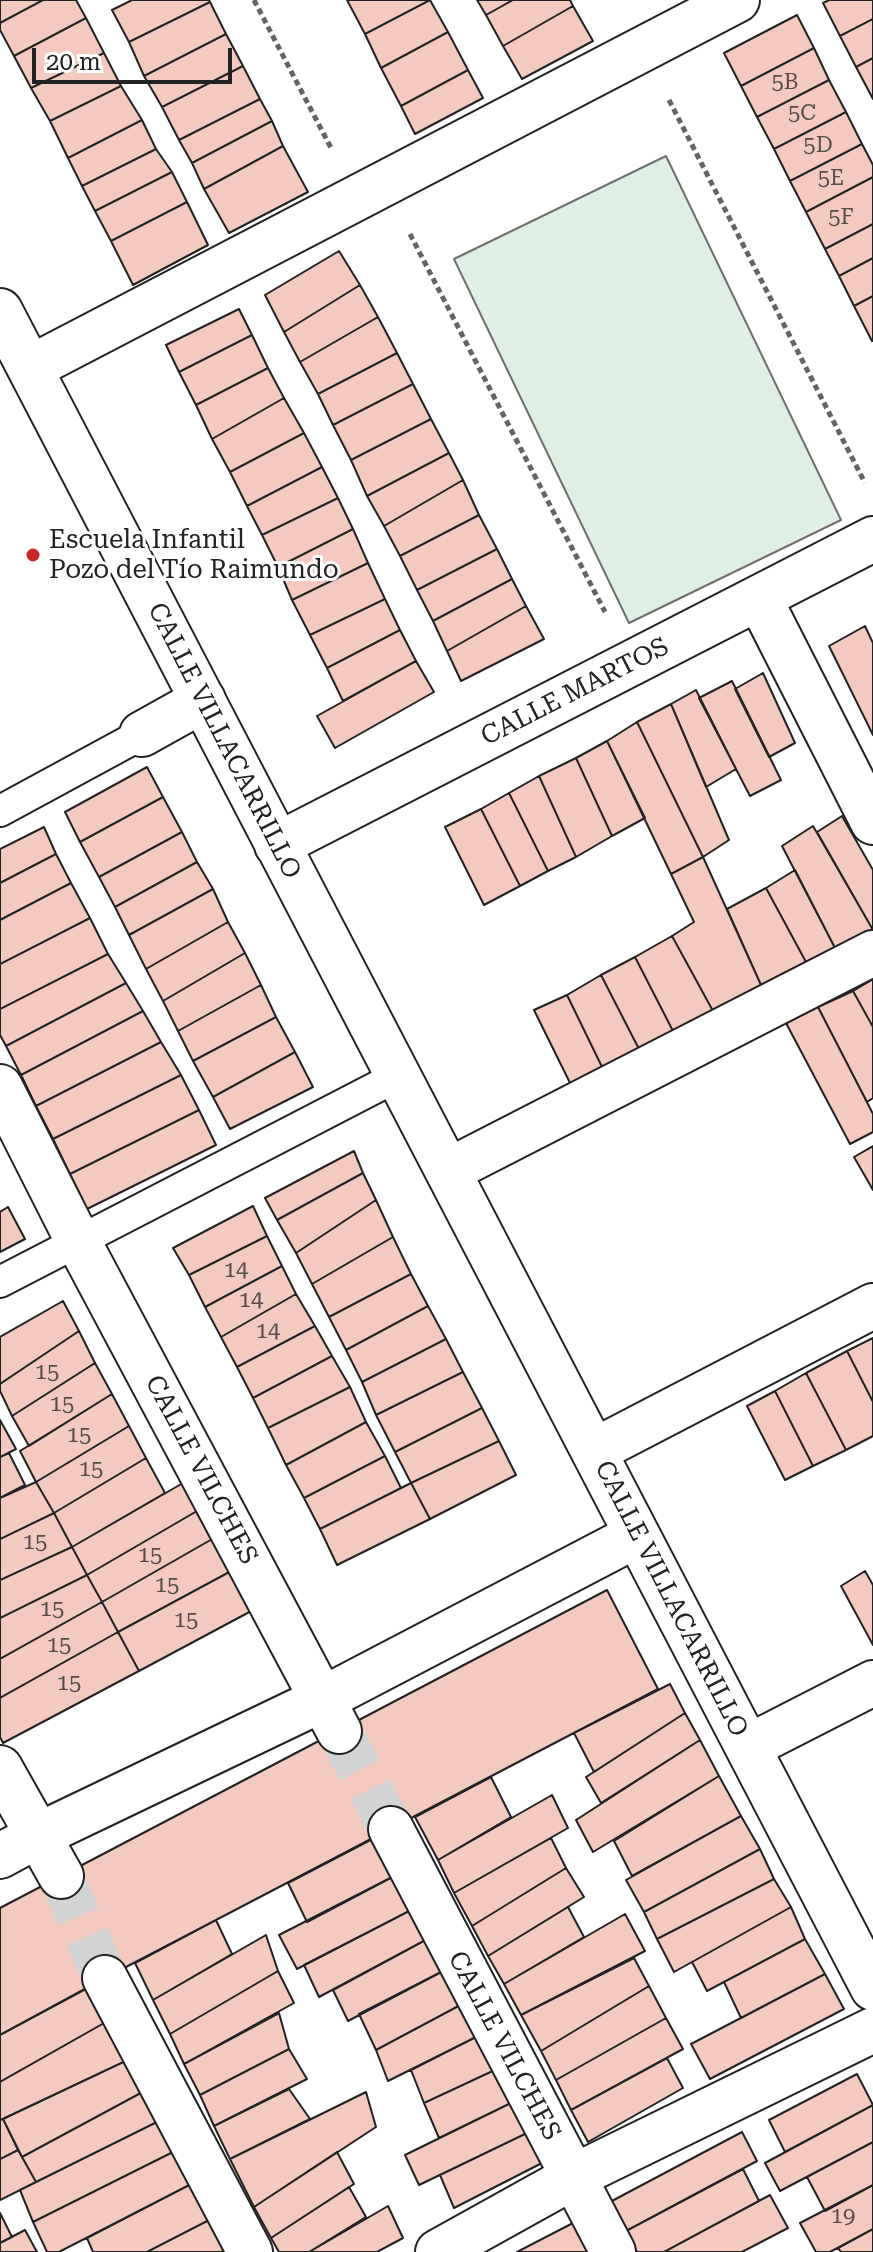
<!DOCTYPE html>
<meta charset="utf-8">
<style>
body{margin:0}
#map{position:relative;width:873px;height:2252px;overflow:hidden;background:#fff;font-family:"Roboto Serif",serif}
canvas{display:block}
.scale{position:absolute;left:32px;top:48px;width:200px;height:36px;box-sizing:border-box;border:4px solid #222;border-top:0;padding-left:10px;font-size:24px;line-height:28px;white-space:nowrap;color:#222;-webkit-text-stroke:6px #fff;paint-order:stroke}
</style>
<div id="map">
<canvas width="873" height="2252"></canvas>
<div class="scale">20 m</div>
</div>
<script>
const ctx = document.querySelector('canvas').getContext('2d');
ctx.lineJoin = 'round';
function fill(path, color) { ctx.fillStyle = color; ctx.fill(path, 'evenodd'); }
const poly = rows => new Path2D(rows.map(r => 'M' + r).join(''));
function strokePath(path, color, width, dash) { ctx.strokeStyle = color; ctx.lineWidth = width; ctx.lineCap = dash ? 'butt' : 'round'; ctx.setLineDash(dash || []); ctx.stroke(path); }
function label(font, color, halo, rows, align = 'center') {
  ctx.font = font + ' "Roboto Serif",serif'; ctx.lineWidth = 6; ctx.setLineDash([]); ctx.textBaseline = 'middle'; ctx.strokeStyle = halo; ctx.fillStyle = color; for (const [text, x, y, turn = 0] of rows) {
    ctx.save(); ctx.translate(x, y); ctx.rotate((+turn || 0) * Math.PI / 180); ctx.textAlign = isNaN(turn) ? turn : align; if (halo) ctx.strokeText(text, 0, 0); ctx.fillText(text, 0, 0); ctx.restore();
  }
}
const green = poly([
 [666,156,841,520,629,623,454,259,666,156]
]);
fill(green, '#e0efe3');
strokePath(green, '#6f6f6f', 2);
const building = poly([
 [0,0,43,0,0,23,0,0],
 [43,0,76,0,86,18,14,56,0,30,0,23,43,0],
 [132,0,209,0,210,2,129,42,112,10,132,0],
 [347,0,430,0,365,34,347,0],
 [430,0,448,32,381,68,365,34,430,0],
 [477,0,513,0,486,15,477,0],
 [513,0,570,0,573,6,503,46,486,15,513,0],
 [829,0,873,0,873,19,840,36,823,3,829,0],
 [210,2,226,34,144,76,129,42,210,2],
 [573,6,593,41,522,79,503,46,573,6],
 [797,15,814,48,741,86,724,53,797,15],
 [86,18,104,53,31,88,14,56,86,18],
 [873,19,873,58,856,67,840,36,873,19],
 [448,32,468,70,401,106,381,68,448,32],
 [226,34,243,66,162,107,144,76,226,34],
 [814,48,829,80,757,117,741,86,814,48],
 [104,53,121,86,50,121,31,88,104,53],
 [873,58,873,99,856,67,873,58],
 [243,66,260,99,179,140,162,107,243,66],
 [468,70,483,98,415,134,401,106,468,70],
 [829,80,846,112,774,149,757,117,829,80],
 [121,86,142,120,68,158,50,121,121,86],
 [260,99,272,121,192,163,179,140,260,99],
 [846,112,862,144,790,181,774,149,846,112],
 [142,120,156,149,82,186,68,158,142,120],
 [272,121,283,146,204,189,192,163,272,121],
 [862,144,873,165,873,177,806,212,790,181,862,144],
 [283,146,308,192,229,233,204,189,283,146],
 [156,149,172,172,95,211,82,186,156,149],
 [172,172,187,202,111,241,95,211,172,172],
 [873,177,873,224,825,249,806,212,873,177],
 [187,202,208,245,133,285,111,241,187,202],
 [873,224,873,258,839,276,825,249,873,224],
 [339,251,360,285,284,332,265,295,339,251],
 [873,258,873,296,854,306,839,276,873,258],
 [360,285,378,317,300,362,284,332,360,285],
 [873,296,873,341,872,341,854,306,873,296],
 [239,309,252,335,179,372,166,345,239,309],
 [378,317,397,353,318,394,300,362,378,317],
 [252,335,268,368,196,405,179,372,252,335],
 [397,353,413,384,333,425,318,394,397,353],
 [268,368,284,398,212,439,196,405,268,368],
 [413,384,431,419,351,460,333,425,413,384],
 [284,398,304,433,230,472,212,439,284,398],
 [431,419,449,453,367,496,351,460,431,419],
 [304,433,322,467,247,506,230,472,304,433],
 [449,453,463,480,384,526,367,496,449,453],
 [322,467,338,498,262,535,247,506,322,467],
 [463,480,479,515,400,556,384,526,463,480],
 [338,498,353,529,278,567,262,535,338,498],
 [479,515,497,549,417,590,400,556,479,515],
 [353,529,368,563,292,600,278,567,353,529],
 [497,549,512,579,433,621,417,590,497,549],
 [368,563,385,599,310,635,292,600,368,563],
 [512,579,526,606,447,651,433,621,512,579],
 [385,599,400,630,327,668,310,635,385,599],
 [526,606,544,639,461,681,447,651,526,606],
 [865,626,873,643,873,735,829,646,865,626],
 [400,630,416,661,343,701,327,668,400,630],
 [416,661,434,692,335,748,317,716,416,661],
 [763,673,795,743,769,757,735,689,763,673],
 [732,681,781,780,750,796,699,698,732,681],
 [696,690,736,769,706,787,671,704,696,690],
 [671,704,729,840,703,857,637,722,671,704],
 [637,722,703,857,671,874,607,741,637,722],
 [607,741,645,818,612,836,576,758,607,741],
 [576,758,612,836,576,857,539,776,576,758],
 [147,767,163,797,80,842,65,812,147,767],
 [539,776,576,857,548,871,509,793,539,776],
 [509,793,548,871,520,886,481,809,509,793],
 [163,797,182,832,99,877,80,842,163,797],
 [481,809,520,886,484,905,445,827,481,809],
 [842,816,873,870,873,930,817,832,842,816],
 [813,826,873,930,835,948,782,846,813,826],
 [44,827,56,854,0,883,0,849,44,827],
 [182,832,197,862,115,907,99,877,182,832],
 [56,854,71,883,0,920,0,883,56,854],
 [703,857,761,985,713,1011,672,936,694,922,671,874,703,857],
 [197,862,213,889,129,935,115,907,197,862],
 [795,870,835,948,806,962,766,888,795,870],
 [71,883,90,918,0,964,0,920,71,883],
 [766,888,806,962,761,985,727,909,766,888],
 [213,889,228,922,146,969,129,935,213,889],
 [90,918,108,954,0,1009,0,964,90,918],
 [228,922,245,953,163,1001,146,969,228,922],
 [672,936,713,1011,674,1033,635,957,672,936],
 [245,953,261,985,178,1031,163,1001,245,953],
 [108,954,126,983,6,1046,0,1035,0,1009,108,954],
 [635,957,674,1033,640,1051,601,975,635,957],
 [601,975,640,1051,604,1071,567,995,601,975],
 [873,979,873,1027,853,991,873,979],
 [126,983,143,1011,21,1075,6,1046,126,983],
 [261,985,276,1017,193,1061,178,1031,261,985],
 [853,991,873,1027,873,1098,867,1102,818,1007,853,991],
 [567,995,604,1071,572,1087,534,1010,567,995],
 [818,1007,873,1114,873,1132,850,1144,786,1023,818,1007],
 [143,1011,161,1042,36,1106,21,1075,143,1011],
 [276,1017,295,1052,213,1097,193,1061,276,1017],
 [161,1042,181,1075,53,1139,36,1106,161,1042],
 [295,1052,313,1087,230,1129,213,1097,295,1052],
 [181,1075,199,1110,70,1174,53,1139,181,1075],
 [199,1110,216,1145,87,1209,70,1174,199,1110],
 [873,1146,873,1190,854,1157,873,1146],
 [354,1151,363,1173,277,1220,265,1198,354,1151],
 [363,1173,376,1200,296,1253,277,1220,363,1173],
 [376,1200,393,1237,312,1284,296,1253,376,1200],
 [253,1206,267,1236,189,1275,173,1248,253,1206],
 [8,1207,25,1239,0,1252,0,1212,8,1207],
 [267,1236,282,1266,205,1307,189,1275,267,1236],
 [393,1237,411,1274,329,1317,312,1284,393,1237],
 [282,1266,296,1294,221,1337,205,1307,282,1266],
 [411,1274,428,1306,346,1350,329,1317,411,1274],
 [296,1294,315,1326,237,1367,221,1337,296,1294],
 [63,1301,79,1331,0,1384,0,1337,63,1301],
 [428,1306,446,1339,362,1382,346,1350,428,1306],
 [315,1326,332,1356,253,1398,237,1367,315,1326],
 [79,1331,95,1363,12,1416,0,1391,0,1384,79,1331],
 [873,1338,873,1402,847,1351,873,1338],
 [446,1339,463,1372,376,1415,362,1382,446,1339],
 [847,1351,873,1402,873,1436,846,1450,806,1373,847,1351],
 [332,1356,350,1387,268,1428,253,1398,332,1356],
 [95,1363,112,1394,29,1446,12,1416,95,1363],
 [463,1372,482,1408,395,1452,376,1415,463,1372],
 [806,1373,846,1450,813,1466,775,1391,806,1373],
 [350,1387,366,1422,286,1465,268,1428,350,1387],
 [775,1391,813,1466,785,1480,747,1406,775,1391],
 [112,1394,129,1426,36,1482,20,1451,112,1394],
 [482,1408,499,1441,411,1483,395,1452,482,1408],
 [0,1420,16,1449,0,1457,0,1420],
 [366,1422,385,1456,304,1498,286,1465,366,1422],
 [129,1426,146,1458,54,1513,36,1482,129,1426],
 [499,1441,516,1475,430,1519,411,1483,499,1441],
 [9,1453,25,1485,0,1498,0,1457,9,1453],
 [385,1456,401,1488,320,1529,304,1498,385,1456],
 [146,1458,165,1493,72,1547,54,1513,146,1458],
 [36,1482,54,1513,0,1539,0,1498,36,1482],
 [183,1483,197,1511,87,1575,72,1547,183,1483],
 [411,1483,430,1519,337,1565,320,1529,411,1483],
 [197,1511,214,1538,102,1602,87,1575,197,1511],
 [54,1513,72,1547,0,1580,0,1539,54,1513],
 [214,1538,233,1570,118,1632,102,1602,214,1538],
 [72,1547,87,1575,0,1618,0,1580,72,1547],
 [233,1570,255,1609,139,1671,118,1632,233,1570],
 [865,1571,873,1585,873,1645,841,1586,865,1571],
 [87,1575,102,1602,0,1659,0,1618,87,1575],
 [607,1590,658,1689,105,1978,0,2035,0,1908,607,1590],
 [102,1602,118,1632,0,1698,0,1659,102,1602],
 [118,1632,139,1671,3,1743,0,1737,0,1698,118,1632],
 [670,1684,685,1713,594,1772,574,1733,670,1684],
 [685,1713,700,1740,601,1803,586,1777,685,1713],
 [700,1740,719,1776,593,1852,576,1820,700,1740],
 [719,1776,741,1816,632,1876,614,1841,719,1776],
 [491,1777,511,1817,438,1860,415,1817,491,1777],
 [552,1795,568,1828,454,1893,438,1860,552,1795],
 [741,1816,760,1849,644,1912,626,1880,741,1816],
 [382,1834,400,1873,307,1922,288,1883,382,1834],
 [551,1838,566,1868,472,1926,454,1893,551,1838],
 [760,1849,774,1879,657,1939,644,1912,760,1849],
 [566,1868,584,1897,488,1956,472,1926,566,1868],
 [400,1873,417,1907,297,1969,279,1935,400,1873],
 [774,1879,791,1907,674,1972,657,1939,774,1879],
 [417,1907,433,1936,319,1997,304,1965,417,1907],
 [568,1907,584,1937,504,1984,488,1956,568,1907],
 [791,1907,805,1939,707,1991,692,1962,791,1907],
 [625,1914,645,1951,521,2015,504,1984,625,1914],
 [216,1920,232,1954,153,2000,135,1963,216,1920],
 [266,1935,278,1971,170,2034,153,2000,266,1935],
 [433,1936,449,1968,348,2021,333,1990,433,1936],
 [805,1939,825,1974,741,2018,724,1982,805,1939],
 [634,1958,649,1986,541,2051,521,2015,634,1958],
 [449,1968,466,2002,376,2050,359,2014,449,1968],
 [278,1971,294,2003,184,2064,170,2034,278,1971],
 [825,1974,844,2009,710,2079,691,2044,825,1974],
 [95,1984,113,2018,0,2082,0,2035,95,1984],
 [649,1986,666,2018,556,2080,541,2051,649,1986],
 [466,2002,480,2035,388,2081,376,2050,466,2002],
 [279,2013,289,2049,200,2095,184,2064,279,2013],
 [113,2018,134,2057,0,2120,0,2082,113,2018],
 [666,2018,683,2049,571,2110,556,2080,666,2018],
 [480,2035,497,2069,424,2103,411,2070,480,2035],
 [289,2049,307,2079,214,2126,200,2095,289,2049],
 [134,2057,150,2088,22,2157,3,2119,134,2057],
 [667,2058,683,2088,588,2142,571,2110,667,2058],
 [497,2069,513,2102,439,2138,424,2103,497,2069],
 [857,2074,873,2105,785,2152,769,2120,857,2074],
 [150,2088,165,2118,36,2182,22,2157,150,2088],
 [289,2089,310,2119,230,2159,214,2126,289,2089],
 [366,2092,376,2127,254,2207,230,2159,366,2092],
 [513,2102,527,2133,419,2185,405,2155,513,2102],
 [873,2105,873,2142,780,2191,765,2163,873,2105],
 [165,2118,181,2148,33,2222,20,2190,165,2118],
 [3,2119,18,2150,0,2159,0,2120,3,2119],
 [742,2132,757,2161,626,2231,610,2202,742,2132],
 [527,2133,542,2163,454,2208,440,2175,527,2133],
 [873,2142,873,2185,825,2211,807,2177,873,2142],
 [181,2148,197,2181,59,2252,47,2252,33,2222,181,2148],
 [18,2150,36,2182,0,2200,0,2159,18,2150],
 [337,2152,354,2184,271,2238,254,2207,337,2152],
 [743,2169,759,2201,664,2252,637,2252,626,2231,743,2169],
 [197,2181,215,2217,147,2252,93,2252,87,2238,197,2181],
 [873,2185,873,2229,830,2252,816,2252,800,2223,873,2185],
 [349,2187,366,2217,309,2252,279,2252,271,2238,349,2187],
 [770,2195,788,2228,742,2252,664,2252,770,2195],
 [388,2206,403,2238,377,2252,309,2252,388,2206],
 [0,2213,12,2237,0,2243,0,2213],
 [215,2217,231,2247,221,2252,147,2252,215,2217],
 [573,2223,589,2252,517,2252,573,2223],
 [873,2229,873,2252,841,2252,838,2248,873,2229],
 [25,2230,37,2252,0,2252,0,2243,25,2230]
]);
fill(building, '#f3c9c0');
strokePath(building, '#222', 2);
strokePath(poly([
 [339,1731,391,1829],
 [61,1876,105,1978]
]), '#d3d3d3', 44, [44, 22]);
const service = poly([
 [0,811,142,734],
 [0,1282,398,1076]
]);
const pedestrian = poly([
 [142,734,203,700],
 [448,1171,873,953],
 [594,1451,873,1306]
]);
const minor = poly([
 [0,311,873,1988],
 [30,368,737,0],
 [759,598,873,822],
 [277,845,873,539],
 [0,1087,78,1241,339,1731],
 [748,1747,873,1683],
 [0,1768,61,1876],
 [391,1829,613,2252],
 [0,1856,37,1836,323,1699,637,1535],
 [105,1978,250,2252],
 [438,2252,573,2177,873,2030]
]);
strokePath(service, '#222', 34);
strokePath(pedestrian, '#222', 48);
strokePath(minor, '#222', 48);
strokePath(poly([
 [254,0,331,148],
 [669,100,865,483],
 [410,234,605,612]
]), '#646464', 5, [6, 4]);
strokePath(service, '#fff', 30);
strokePath(pedestrian, '#fff', 44);
strokePath(minor, '#fff', 44);
for (const [x, y, r, color] of [
 [33,555,8,"#c62828"]
]) { const dot = new Path2D(); dot.arc(x, y, r, 0, 2 * Math.PI); ctx.fillStyle = color; ctx.fill(dot); strokePath(dot, '#fff', 3); }
label('22px', '#564c4a', null, [
 ["5B",785,83],
 ["5C",802,114],
 ["5D",818,146],
 ["5E",831,179],
 ["5F",841,218],
 ["14",236,1271],
 ["14",251,1301],
 ["14",268,1332],
 ["15",47,1373],
 ["15",62,1405],
 ["15",79,1436],
 ["15",91,1470],
 ["15",35,1543],
 ["15",150,1556],
 ["15",167,1586],
 ["15",52,1610],
 ["15",186,1621],
 ["15",59,1646],
 ["15",69,1684],
 ["19",843,2217]
]);
label('26px', '#222', '#fff', [
 ["Escuela Infantil",49,540],
 ["Pozo del Tío Raimundo",49,570]
], 'left');
label('26px', '#222', '#fff', [
 ["CALLE MARTOS",575,692,-27],
 ["CALLE VILLACARRILLO",224,741,63],
 ["CALLE VILCHES",201,1470,62],
 ["CALLE VILLACARRILLO",671,1599,63],
 ["CALLE VILCHES",504,2046,62]
]);
</script>
